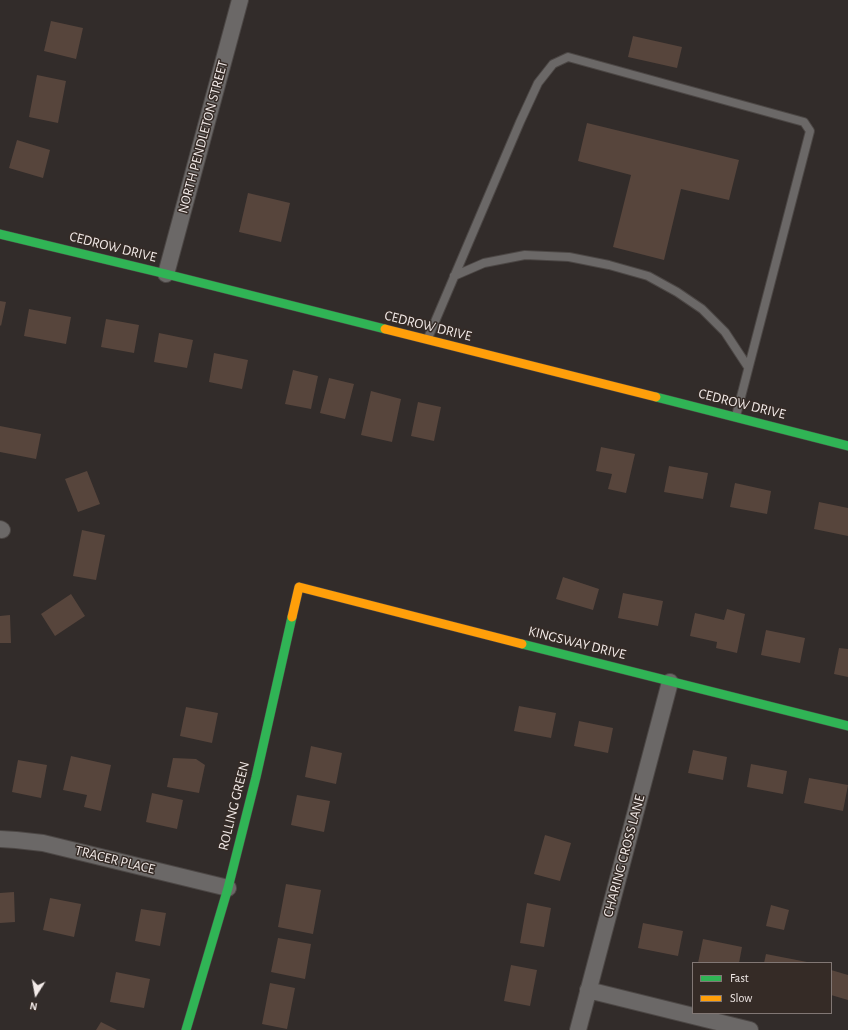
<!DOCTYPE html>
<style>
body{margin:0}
#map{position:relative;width:848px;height:1030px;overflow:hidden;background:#322c2a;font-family:"Alegreya Sans",sans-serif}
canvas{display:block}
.legend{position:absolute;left:692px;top:962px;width:140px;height:52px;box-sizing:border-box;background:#352b26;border:1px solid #817774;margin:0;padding:5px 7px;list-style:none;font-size:12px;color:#f2eae8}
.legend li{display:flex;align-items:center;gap:8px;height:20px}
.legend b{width:20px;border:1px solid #817774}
.north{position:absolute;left:16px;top:974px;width:40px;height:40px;-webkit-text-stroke:3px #352b26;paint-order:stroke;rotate:191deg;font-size:11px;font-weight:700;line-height:16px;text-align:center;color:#f2eae8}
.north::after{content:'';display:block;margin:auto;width:14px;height:18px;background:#f2eae8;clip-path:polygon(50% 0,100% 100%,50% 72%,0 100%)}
</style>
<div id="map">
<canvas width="848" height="1030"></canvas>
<ul class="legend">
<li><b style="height:5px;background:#30b455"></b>Fast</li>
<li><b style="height:5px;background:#ff9f0a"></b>Slow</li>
</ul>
<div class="north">N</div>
</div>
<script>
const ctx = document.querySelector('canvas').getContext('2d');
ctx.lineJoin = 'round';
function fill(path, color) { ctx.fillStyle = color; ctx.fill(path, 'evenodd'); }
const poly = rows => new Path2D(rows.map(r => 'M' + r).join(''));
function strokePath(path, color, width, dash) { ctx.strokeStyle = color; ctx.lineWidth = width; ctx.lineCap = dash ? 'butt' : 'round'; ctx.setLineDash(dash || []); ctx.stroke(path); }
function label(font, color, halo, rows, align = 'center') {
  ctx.font = font + ' "Alegreya Sans",sans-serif'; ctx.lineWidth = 3; ctx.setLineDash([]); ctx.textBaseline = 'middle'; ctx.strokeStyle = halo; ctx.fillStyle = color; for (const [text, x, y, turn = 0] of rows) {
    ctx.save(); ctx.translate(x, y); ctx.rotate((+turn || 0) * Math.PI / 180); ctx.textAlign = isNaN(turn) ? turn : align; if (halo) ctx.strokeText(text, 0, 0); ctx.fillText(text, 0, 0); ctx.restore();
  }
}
fill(poly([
 [51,21,83,28,76,59,44,51],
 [633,36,682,47,677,68,628,57],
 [37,75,66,81,58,123,29,117],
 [587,123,739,160,729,200,681,189,664,260,613,247,631,175,578,161],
 [17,140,50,150,43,178,9,168],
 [248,193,290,203,281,242,239,232],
 [0,301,6,302,1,326,0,325],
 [29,309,71,317,66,344,24,336],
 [106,319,139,325,134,353,101,347],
 [159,333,193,340,187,368,154,362],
 [214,353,248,360,242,389,209,382],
 [293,370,318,376,311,409,285,404],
 [329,378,354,384,345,419,320,413],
 [371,391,401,399,392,442,361,435],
 [418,402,441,407,434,441,411,436],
 [0,426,41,434,36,459,0,452],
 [601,447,635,454,626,493,608,489,612,474,596,471],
 [669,466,708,473,703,499,664,492],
 [87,471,100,504,78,512,65,479],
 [735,483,771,491,767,514,730,507],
 [819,502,848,508,848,536,814,529],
 [82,530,105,535,96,580,73,576],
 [563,577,599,589,593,610,556,599],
 [623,593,663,601,658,626,618,618],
 [71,594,85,616,55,636,41,614],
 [727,609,745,614,737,653,716,648,717,642,690,636,695,613,724,620],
 [10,615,11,643,0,643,0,616],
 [766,630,805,638,800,663,761,655],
 [839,648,848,649,848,677,834,674],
 [519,706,556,713,551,738,514,731],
 [186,707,218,713,212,743,180,736],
 [579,721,613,728,608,753,574,746],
 [311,746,342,753,336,784,305,777],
 [693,750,727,757,723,780,688,773],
 [71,756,111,765,101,811,84,807,87,795,63,790],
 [173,758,196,759,205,765,199,793,167,787],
 [18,760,47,765,41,798,12,792],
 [751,764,787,771,783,794,747,787],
 [809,778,848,785,843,811,804,803],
 [152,793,183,800,177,829,146,822],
 [297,795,330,801,324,832,291,825],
 [545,835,571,843,560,881,534,874],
 [286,884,321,890,313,934,278,927],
 [14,892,15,922,0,923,0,893],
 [50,898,81,904,74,937,43,930],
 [527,903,551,908,544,947,520,943],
 [771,905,789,910,784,930,766,926],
 [141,909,166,913,160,946,135,941],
 [643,923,683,931,678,956,638,948],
 [278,938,311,944,305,979,271,972],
 [703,939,742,947,739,963,698,963],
 [766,954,807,962,807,963,764,963],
 [511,965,537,970,530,1006,504,1001],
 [831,970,848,975,848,1000,831,995],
 [116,972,150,979,144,1008,110,1002],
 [270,983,295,988,287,1029,262,1024],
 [101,1022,117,1030,96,1030]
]), '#57453c');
const lane = poly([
 [454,276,484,263,525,255,569,257,609,265,648,276,677,292,702,309,725,332,748,367],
 [428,338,520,122,538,83,553,64,568,57,804,122,810,131,736,416]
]);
const street = poly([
 [166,274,240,0],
 [0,529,2,530],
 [0,839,16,840,43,843,228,888],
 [588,990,750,1030],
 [578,1030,670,682]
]);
const fast = poly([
 [0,234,166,274,385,329],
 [656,397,848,446],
 [522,644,848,726],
 [186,1030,228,888,256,777,292,617]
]);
const slow = poly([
 [385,329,656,397],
 [292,617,299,587,522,644]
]);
strokePath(lane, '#4c4745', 10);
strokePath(street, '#4c4745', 18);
strokePath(fast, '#4c4745', 10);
strokePath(slow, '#4c4745', 10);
strokePath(lane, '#6b6867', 8);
strokePath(street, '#6b6867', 16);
strokePath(fast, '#30b455', 9);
strokePath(slow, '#ff9f0a', 9);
label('14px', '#f2eae8', '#352b26', [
 ["NORTH PENDLETON STREET",203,137,-75],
 ["CEDROW DRIVE",113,247,14],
 ["CEDROW DRIVE",428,326,14],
 ["CEDROW DRIVE",742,404,14],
 ["KINGSWAY DRIVE",577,643,14],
 ["ROLLING GREEN",234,806,-76],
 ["CHARING CROSS LANE",624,856,-75],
 ["TRACER PLACE",115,860,14]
]);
</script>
